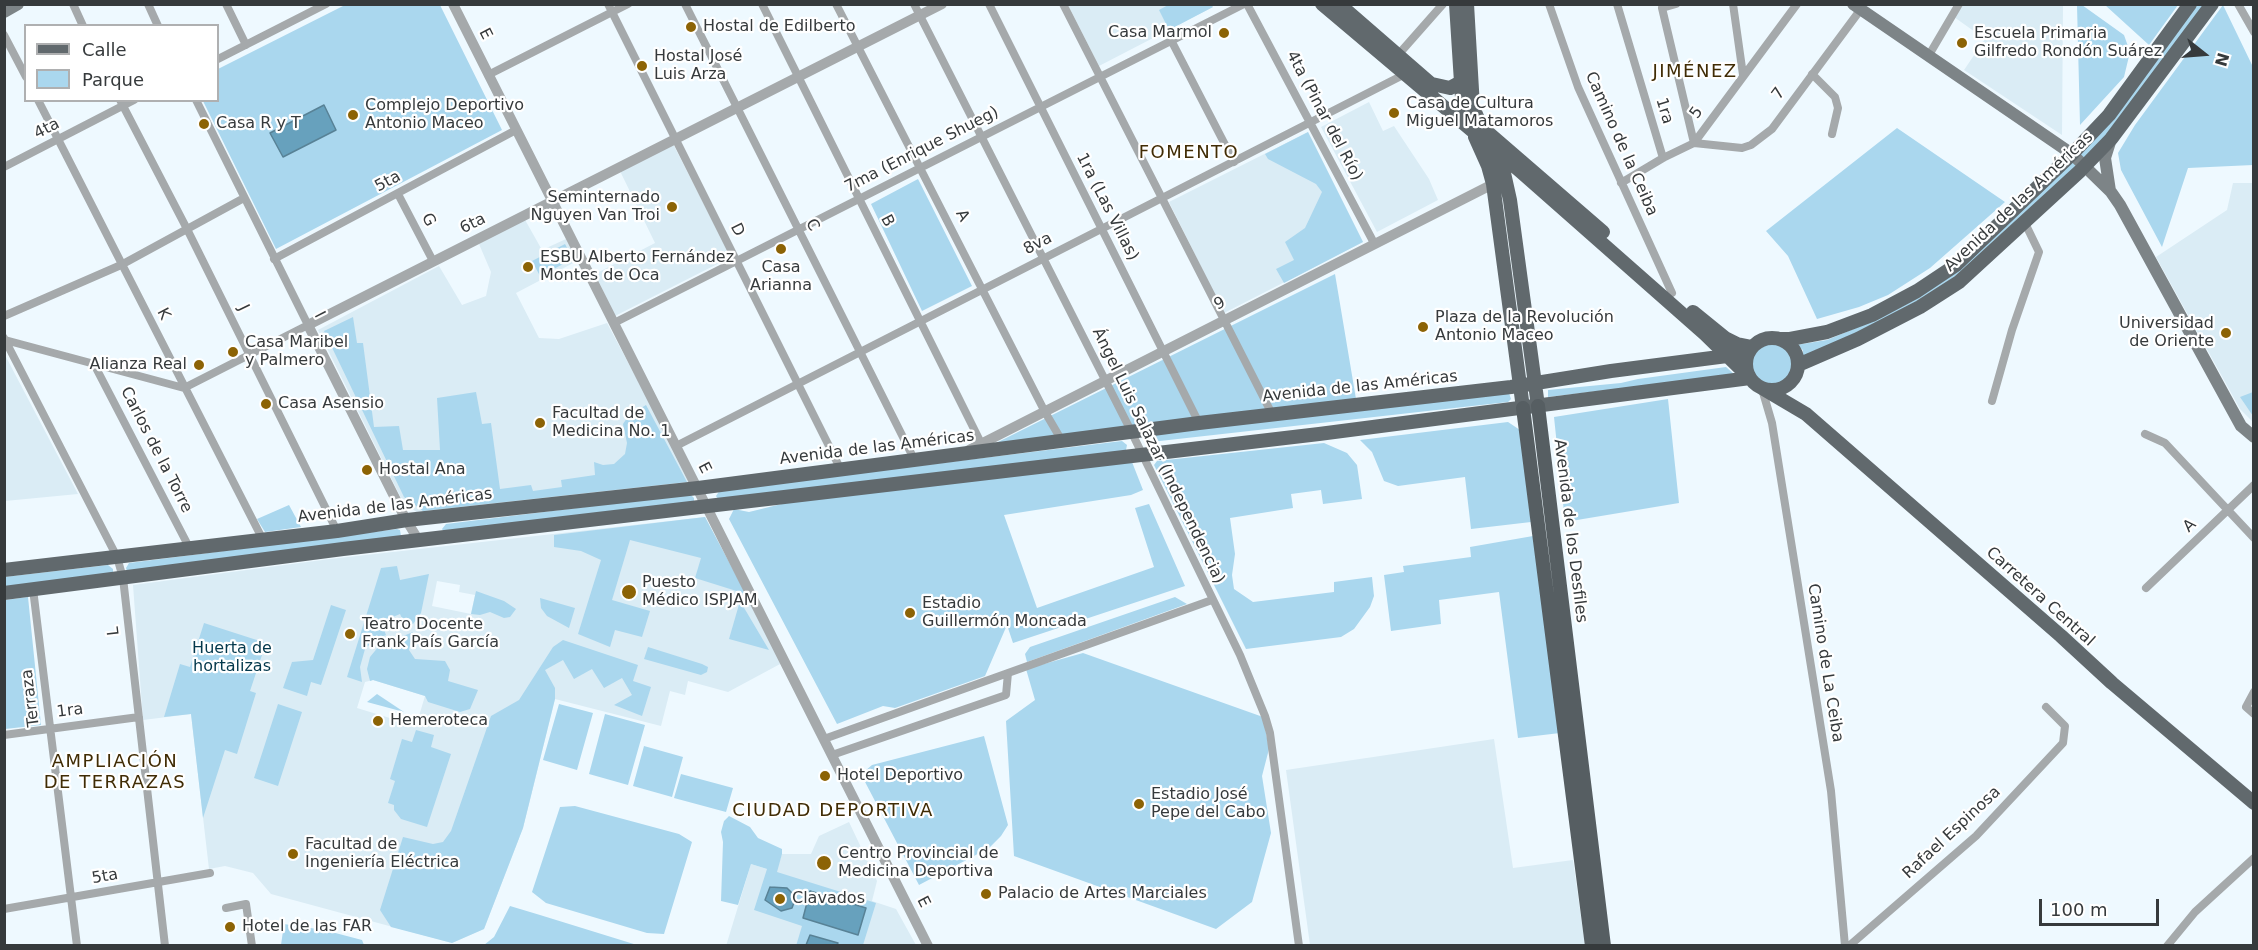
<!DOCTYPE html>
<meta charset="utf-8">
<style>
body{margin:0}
#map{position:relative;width:2258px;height:950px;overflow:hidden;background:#eef9ff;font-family:"DejaVu Sans",sans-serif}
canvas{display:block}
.frame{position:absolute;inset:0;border:6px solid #363a3c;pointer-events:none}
.legend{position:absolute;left:24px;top:24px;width:195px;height:78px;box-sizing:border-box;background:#fff;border:2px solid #afb0b1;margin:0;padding:8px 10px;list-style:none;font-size:18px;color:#363a3c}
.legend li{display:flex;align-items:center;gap:12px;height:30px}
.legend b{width:30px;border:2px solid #afb0b1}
.north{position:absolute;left:2174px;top:24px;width:60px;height:60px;-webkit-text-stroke:4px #fff;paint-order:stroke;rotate:107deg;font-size:16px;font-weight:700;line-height:24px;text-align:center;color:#363a3c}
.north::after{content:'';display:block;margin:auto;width:21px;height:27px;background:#363a3c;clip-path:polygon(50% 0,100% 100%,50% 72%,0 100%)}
.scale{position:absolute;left:2039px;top:899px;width:120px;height:27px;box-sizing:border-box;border:3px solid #363a3c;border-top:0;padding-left:8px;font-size:18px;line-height:21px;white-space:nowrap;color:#363a3c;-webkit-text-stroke:4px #fff;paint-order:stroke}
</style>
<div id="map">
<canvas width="2258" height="950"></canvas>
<div class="frame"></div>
<ul class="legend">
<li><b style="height:8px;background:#61696d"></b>Calle</li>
<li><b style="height:16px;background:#aad7ee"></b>Parque</li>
</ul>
<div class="north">N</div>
<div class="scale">100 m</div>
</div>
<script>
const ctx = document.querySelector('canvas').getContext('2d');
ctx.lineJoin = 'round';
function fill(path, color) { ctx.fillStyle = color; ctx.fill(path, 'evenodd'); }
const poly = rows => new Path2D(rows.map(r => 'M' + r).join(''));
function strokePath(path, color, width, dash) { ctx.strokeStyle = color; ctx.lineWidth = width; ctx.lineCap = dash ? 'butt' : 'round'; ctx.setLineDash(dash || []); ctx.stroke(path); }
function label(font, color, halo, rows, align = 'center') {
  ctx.font = font + ' "DejaVu Sans",sans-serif'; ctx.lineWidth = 4.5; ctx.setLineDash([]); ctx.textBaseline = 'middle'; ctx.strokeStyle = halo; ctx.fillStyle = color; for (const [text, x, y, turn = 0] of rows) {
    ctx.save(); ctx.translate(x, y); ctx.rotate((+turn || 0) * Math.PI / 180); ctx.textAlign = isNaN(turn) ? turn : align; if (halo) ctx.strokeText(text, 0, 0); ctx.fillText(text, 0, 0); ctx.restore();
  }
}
fill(poly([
 [1211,4,1213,7,1099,66,1068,5],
 [1962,5,2063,5,2062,135,1964,70,1985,39,1954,17],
 [1369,102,1383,131,1394,126,1429,179,1438,200,1377,232,1321,127],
 [1308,132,1363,242,1224,313,1169,202],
 [673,144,731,257,615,316,595,274,655,243,620,171],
 [2233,183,2253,183,2253,422,2240,409,2156,257,2227,210],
 [524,218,542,250,566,239,577,261,516,293,539,338,559,339,607,323,694,486,421,516,402,500,318,330,439,266,462,305,486,296,491,272,479,244],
 [4,355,5,355,78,494,5,501],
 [705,517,782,663,728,692,688,681,685,695,670,691,661,726,555,699,523,828,484,929,452,943,271,894,253,873,225,866,209,869,191,714,143,720,133,585,330,559],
 [437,581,460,585,459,592,475,595,471,614,432,606],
 [373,680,425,696,416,726,357,708,365,682],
 [1494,739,1513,868,1573,860,1585,945,1310,945,1286,770],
 [849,822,877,881,872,901,896,909,916,945,726,946,751,864,776,872,782,854,811,854,819,836]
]), '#daecf5');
fill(poly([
 [1170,4,1211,5,1213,7,1169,30,1159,10],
 [345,5,440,5,502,130,276,249,203,101,218,100,218,69],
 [2077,5,2082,5,2124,35,2130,52,2124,77,2080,125],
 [2105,5,2178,5,2149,45],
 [2197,5,2206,5,2118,123,2084,159,2079,154],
 [2223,5,2253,67,2253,165,2188,168,2162,247,2121,170,2118,153,2135,125],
 [1897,128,2005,202,1930,268,1888,295,1859,307,1817,319,1788,256,1766,231],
 [1308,132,1363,242,1284,283,1276,269,1294,260,1285,242,1305,228,1322,192,1316,184,1268,159,1265,154],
 [2072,162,2077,166,1956,276,1919,301,1853,336,1803,358,1803,350,1796,345,1827,340,1875,320,1920,295],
 [918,179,972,286,922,311,871,204],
 [565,244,573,259,540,276,532,261],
 [1335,274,1356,399,992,445],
 [353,317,357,343,363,343,374,427,399,426,403,450,440,450,437,398,476,392,482,424,491,423,500,489,531,485,533,491,562,487,561,480,595,475,594,462,603,465,614,464,625,454,627,443,623,424,629,415,646,405,687,482,423,511,404,497,324,331],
 '1752 364a20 20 0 1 1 40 0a20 20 0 1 1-40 0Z',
 [1726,367,1735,375,1548,397,1548,390,1621,383,1638,379],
 [2253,392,2253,416,2240,397],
 [1509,393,1511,399,1508,402,1151,442,1148,438,1149,435],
 [1668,399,1679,503,1565,522,1554,417],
 [1508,422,1520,430,1531,522,1471,529,1465,477,1398,486,1384,481,1372,452,1360,440],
 [1122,441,1127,445,1126,450,1123,451,718,499,716,496,720,490],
 [1324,443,1347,453,1357,465,1362,499,1323,504,1321,490,1291,494,1293,508,1230,518,1235,554,1232,575,1234,589,1253,602,1334,592,1334,582,1372,577,1374,596,1370,607,1354,629,1341,637,1246,649,1154,465,1157,461],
 [1132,462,1143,490,1131,495,1004,515,1037,608,1154,567,1135,508,1149,504,1185,586,1013,643,1007,625,985,676,895,708,883,706,837,724,729,519,734,509,749,512,802,499],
 [690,494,694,498,694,502,444,532,442,529,446,524],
 [289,505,301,527,265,532,257,519],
 [705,517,746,594,695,578,701,558,630,540,612,600,650,611,642,637,615,630,610,647,578,634,601,560,581,551,554,547,554,535],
 [397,529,400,530,401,536,127,571,126,568,129,563],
 [1533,536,1560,733,1518,738,1499,592,1439,600,1441,624,1391,631,1384,575,1404,572,1403,566,1471,557,1470,547],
 [108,565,113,569,113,573,5,588,4,577],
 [397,566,400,580,429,574,421,613,413,624,406,627,400,614,381,622,386,635,374,640,365,649,360,667,362,682,347,677,381,568],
 [476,591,504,601,516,609,510,617,504,618,490,612,480,615,471,614],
 [28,597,41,725,5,729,5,600],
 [1175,597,1187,604,1027,662,1025,654,1030,647],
 [540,598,575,608,569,628,547,616,541,608],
 [740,601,769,650,729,639],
 [331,605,346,610,321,685,311,682,307,696,283,688,292,662,313,660],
 [204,623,266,643,250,691,256,693,237,754,225,750,203,818,191,714,164,717,180,664,190,667],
 [413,632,409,650,415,659,445,661,450,670,448,681,478,690,470,709,460,712,428,702,425,696,373,680,370,681,367,669,370,657,379,646],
 [563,640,638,665,633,681,651,687,642,716,614,705,632,695,622,678,604,688,592,669,574,679,563,660,545,670,555,688,555,699,523,828,484,929,452,943,391,927,380,910,403,837,433,844,443,842,451,831,491,716,519,700,553,647],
 [648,647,702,664,708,667,707,672,701,675,644,659],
 [1083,653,1263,717,1269,749,1262,776,1271,833,1252,902,1216,929,1014,856,1006,721,1035,700,1026,669],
 [377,694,404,712,367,702],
 [278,704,302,712,278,786,254,778],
 [559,704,593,713,577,770,543,760],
 [605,714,645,725,628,785,589,774],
 [416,730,434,735,431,747,451,754,427,827,401,819,394,810,394,805,388,803,395,781,390,779,402,739,412,742],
 [984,736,1008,825,1001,836,989,848,919,885,864,780,865,771,872,765],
 [644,746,683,757,672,797,633,786],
 [681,774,733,788,726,812,674,798],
 [575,806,679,834,692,842,664,934,647,933,546,903,532,892,560,807],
 [729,816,750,827,758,838,782,849,782,854,777,872,876,903,863,945,796,946,802,926,754,910,767,869,751,864,738,905,721,901,723,842,721,832,724,821],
 [510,906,540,915,637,945,484,945,494,937],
 [284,924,324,930,362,940,364,945,281,945]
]), '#aad7ee');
const water = poly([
 [324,105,336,130,283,157,270,133,324,105],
 [770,887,787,888,796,897,792,908,781,911,765,900,770,887],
 [810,891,866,908,858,935,803,918,810,891],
 [810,935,838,943,837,945,806,945,810,935]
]);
fill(water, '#67a1bd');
strokePath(water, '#588296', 1.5);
strokePath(poly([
 [73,4,83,26],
 [148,4,158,26],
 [226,4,246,45],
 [608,4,840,468],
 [685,4,914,459],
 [762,4,983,447],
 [836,4,1045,412,1062,441],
 [914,4,1129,427,1240,655,1265,716,1270,733,1299,946],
 [989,4,1199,423],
 [1063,4,1272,414],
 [1247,4,1374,243],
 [1549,4,1578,87,1672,293],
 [1617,4,1663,158],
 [1676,4,1662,8,1694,143,1742,148,1751,145,1772,129,1861,9],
 [1733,4,1743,75],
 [2238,4,2254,32],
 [4,35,26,77],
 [1172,42,1234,162],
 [1398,55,1443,4],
 [1929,55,1959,4],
 [218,59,326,4],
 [1812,74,1835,97,1838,108,1832,134],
 [488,75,628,4],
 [38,100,263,540],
 [120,100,187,229,337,531],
 [4,167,134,100],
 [1621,183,1663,158,1694,143,1797,4],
 [398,194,433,261],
 [274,259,516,130],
 [4,316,121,265,244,198],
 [614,323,1244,4],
 [4,338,117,557,123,578,165,946],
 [5,340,184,388,308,325,196,100],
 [95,366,190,549],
 [1762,389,1772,423,1831,791,1845,946],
 [1992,401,2012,330,2039,252,2024,221],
 [2145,434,2165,443,2254,538],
 [676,446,1409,72],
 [2146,588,2254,485],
 [33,589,77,946],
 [1008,673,1212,600],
 [2254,692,2246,707,2254,714],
 [4,735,139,717],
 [824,739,1008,673,1006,695,832,755],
 [226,908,246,904,252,946],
 [4,909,210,873],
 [1849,946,1976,836,2063,743,2065,726,2046,707],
 [2167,946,2195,912,2254,858]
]), '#a5a9ab', 8);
strokePath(poly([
 [453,4,928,946],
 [969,450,1493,184],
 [419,541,405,518,308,325,942,4]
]), '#a5a9ab', 10);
strokePath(poly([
 [1853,4,2072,154,2111,192,2120,205,2241,426,2254,437],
 [4,12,18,4],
 [2110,191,2105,158,2111,139]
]), '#7d8487', 12);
strokePath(poly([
 [1322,4,1520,171,1705,334,1750,378],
 [1339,4,1430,83],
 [1456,4,1462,98,1467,119],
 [1467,4,1473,107,1480,124],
 [1432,84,1450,88,1461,82],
 [1463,111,1603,232],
 [1475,137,1488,166,1493,184,1523,408],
 [1496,154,1504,173,1510,200,1538,406],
 [1693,312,1725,338,1737,344,1752,347],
 '1746 364a26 26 0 1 1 52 0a26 26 0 1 1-52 0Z',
 [1780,339,1790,339,1827,332,1872,315,1917,291,1956,265,2072,154,2109,115,2190,4],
 [1798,365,1858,339,1920,307,1959,282,2080,171,2111,139,2212,4],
 [1762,388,1806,414,2061,636,2112,683,2254,803],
 [4,570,337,531,407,520,698,488,1199,423,1511,387,1611,371,1727,356,1752,347],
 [4,593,343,549,1319,434,1750,378]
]), '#61696d', 14);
strokePath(poly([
 [1538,406,1604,946],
 [1523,408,1592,946]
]), '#565e62', 14);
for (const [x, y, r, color] of [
 [691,27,6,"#8c6305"],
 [1224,33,6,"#8c6305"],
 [1962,43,6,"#8c6305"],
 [642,66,6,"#8c6305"],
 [1394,113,6,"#8c6305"],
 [353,115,6,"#8c6305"],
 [204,124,6,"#8c6305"],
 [672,207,6,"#8c6305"],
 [781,249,6,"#8c6305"],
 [528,267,6,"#8c6305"],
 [1423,327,6,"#8c6305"],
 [2226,333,6,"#8c6305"],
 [233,352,6,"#8c6305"],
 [199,365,6,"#8c6305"],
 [266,404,6,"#8c6305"],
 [540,423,6,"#8c6305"],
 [367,470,6,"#8c6305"],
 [629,592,8,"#8c6305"],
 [910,613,6,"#8c6305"],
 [350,634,6,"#8c6305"],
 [378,721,6,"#8c6305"],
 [825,776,6,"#8c6305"],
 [1139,804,6,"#8c6305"],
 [293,854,6,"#8c6305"],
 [824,863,8,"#8c6305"],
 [986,894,6,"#8c6305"],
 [780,899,6,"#8c6305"],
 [230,927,6,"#8c6305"]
]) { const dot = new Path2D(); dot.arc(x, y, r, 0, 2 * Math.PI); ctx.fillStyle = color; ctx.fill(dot); strokePath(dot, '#fff', 2); }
label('16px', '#363a3c', '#fff', [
 ["Hostal de Edilberto",703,27],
 ["Casa Marmol",1212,33,"right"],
 ["Escuela Primaria",1974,34],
 ["Gilfredo Rondón Suárez",1974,52],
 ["Hostal José",654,57],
 ["Luis Arza",654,75],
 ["Casa de Cultura",1406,104],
 ["Miguel Matamoros",1406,122],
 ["Complejo Deportivo",365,106],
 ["Antonio Maceo",365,124],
 ["Casa R y T",216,124],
 ["Seminternado",660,198,"right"],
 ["Nguyen Van Troi",660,216,"right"],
 ["ESBU Alberto Fernández",540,258],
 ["Montes de Oca",540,276],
 ["Casa",781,268,"center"],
 ["Arianna",781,286,"center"],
 ["Plaza de la Revolución",1435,318],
 ["Antonio Maceo",1435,336],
 ["Universidad",2214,324,"right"],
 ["de Oriente",2214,342,"right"],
 ["Casa Maribel",245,343],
 ["y Palmero",245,361],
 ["Alianza Real",187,365,"right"],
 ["Casa Asensio",278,404],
 ["Facultad de",552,414],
 ["Medicina No. 1",552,432],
 ["Hostal Ana",379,470],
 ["Puesto",642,583],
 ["Médico ISPJAM",642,601],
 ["Estadio",922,604],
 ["Guillermón Moncada",922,622],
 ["Teatro Docente",362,625],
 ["Frank País García",362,643],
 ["Hemeroteca",390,721],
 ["Hotel Deportivo",837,776],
 ["Estadio José",1151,795],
 ["Pepe del Cabo",1151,813],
 ["Facultad de",305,845],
 ["Ingeniería Eléctrica",305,863],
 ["Centro Provincial de",838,854],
 ["Medicina Deportiva",838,872],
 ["Palacio de Artes Marciales",998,894],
 ["Clavados",792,899],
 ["Hotel de las FAR",242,927]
], 'left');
label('16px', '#363a3c', '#fff', [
 ["E",485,34,63],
 ["7",1779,94,-53],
 ["1ra",1664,111,73],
 ["5",1697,113,-54],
 ["4ta (Pinar del Río)",1324,116,62],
 ["4ta",47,129,-27],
 ["Camino de la Ceiba",1621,144,66],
 ["7ma (Enrique Shueg)",922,150,-27],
 ["5ta",388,182,-28],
 ["Avenida de las Américas",2019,202,-43],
 ["1ra (Las Villas)",1107,207,63],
 ["A",962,216,62],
 ["G",428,220,62],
 ["B",887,221,63],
 ["6ta",473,224,-26],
 ["C",812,225,63],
 ["D",737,230,64],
 ["8va",1038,244,-27],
 ["9",1220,304,-27],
 ["J",243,308,64],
 ["K",163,314,63],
 ["I",319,315,63],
 ["Avenida de las Américas",1360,387,-6],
 ["Avenida de las Américas",877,448,-7],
 ["Carlos de la Torre",156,450,63],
 ["Ángel Luis Salazar (Independencia)",1158,456,64],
 ["E",704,468,63],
 ["Avenida de las Américas",395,506,-7],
 ["A",2190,526,-43],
 ["Avenida de los Desfiles",1570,531,83],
 ["Carretera Central",2040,597,42],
 ["L",114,631,-97],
 ["Camino de La Ceiba",1825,663,81],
 ["Terraza",31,698,-97],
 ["1ra",70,711,-7],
 ["Rafael Espinosa",1952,833,-43],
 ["5ta",105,877,-10],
 ["E",923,902,63]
]);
label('16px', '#03384c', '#fff', [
 ["Huerta de",232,649],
 ["hortalizas",232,667]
]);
ctx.letterSpacing = '1.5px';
label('18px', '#402c05', '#fff', [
 ["JIMÉNEZ",1695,72],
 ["FOMENTO",1189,153],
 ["AMPLIACIÓN",115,762],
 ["DE TERRAZAS",115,783],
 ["CIUDAD DEPORTIVA",833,811]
]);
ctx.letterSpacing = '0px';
</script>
